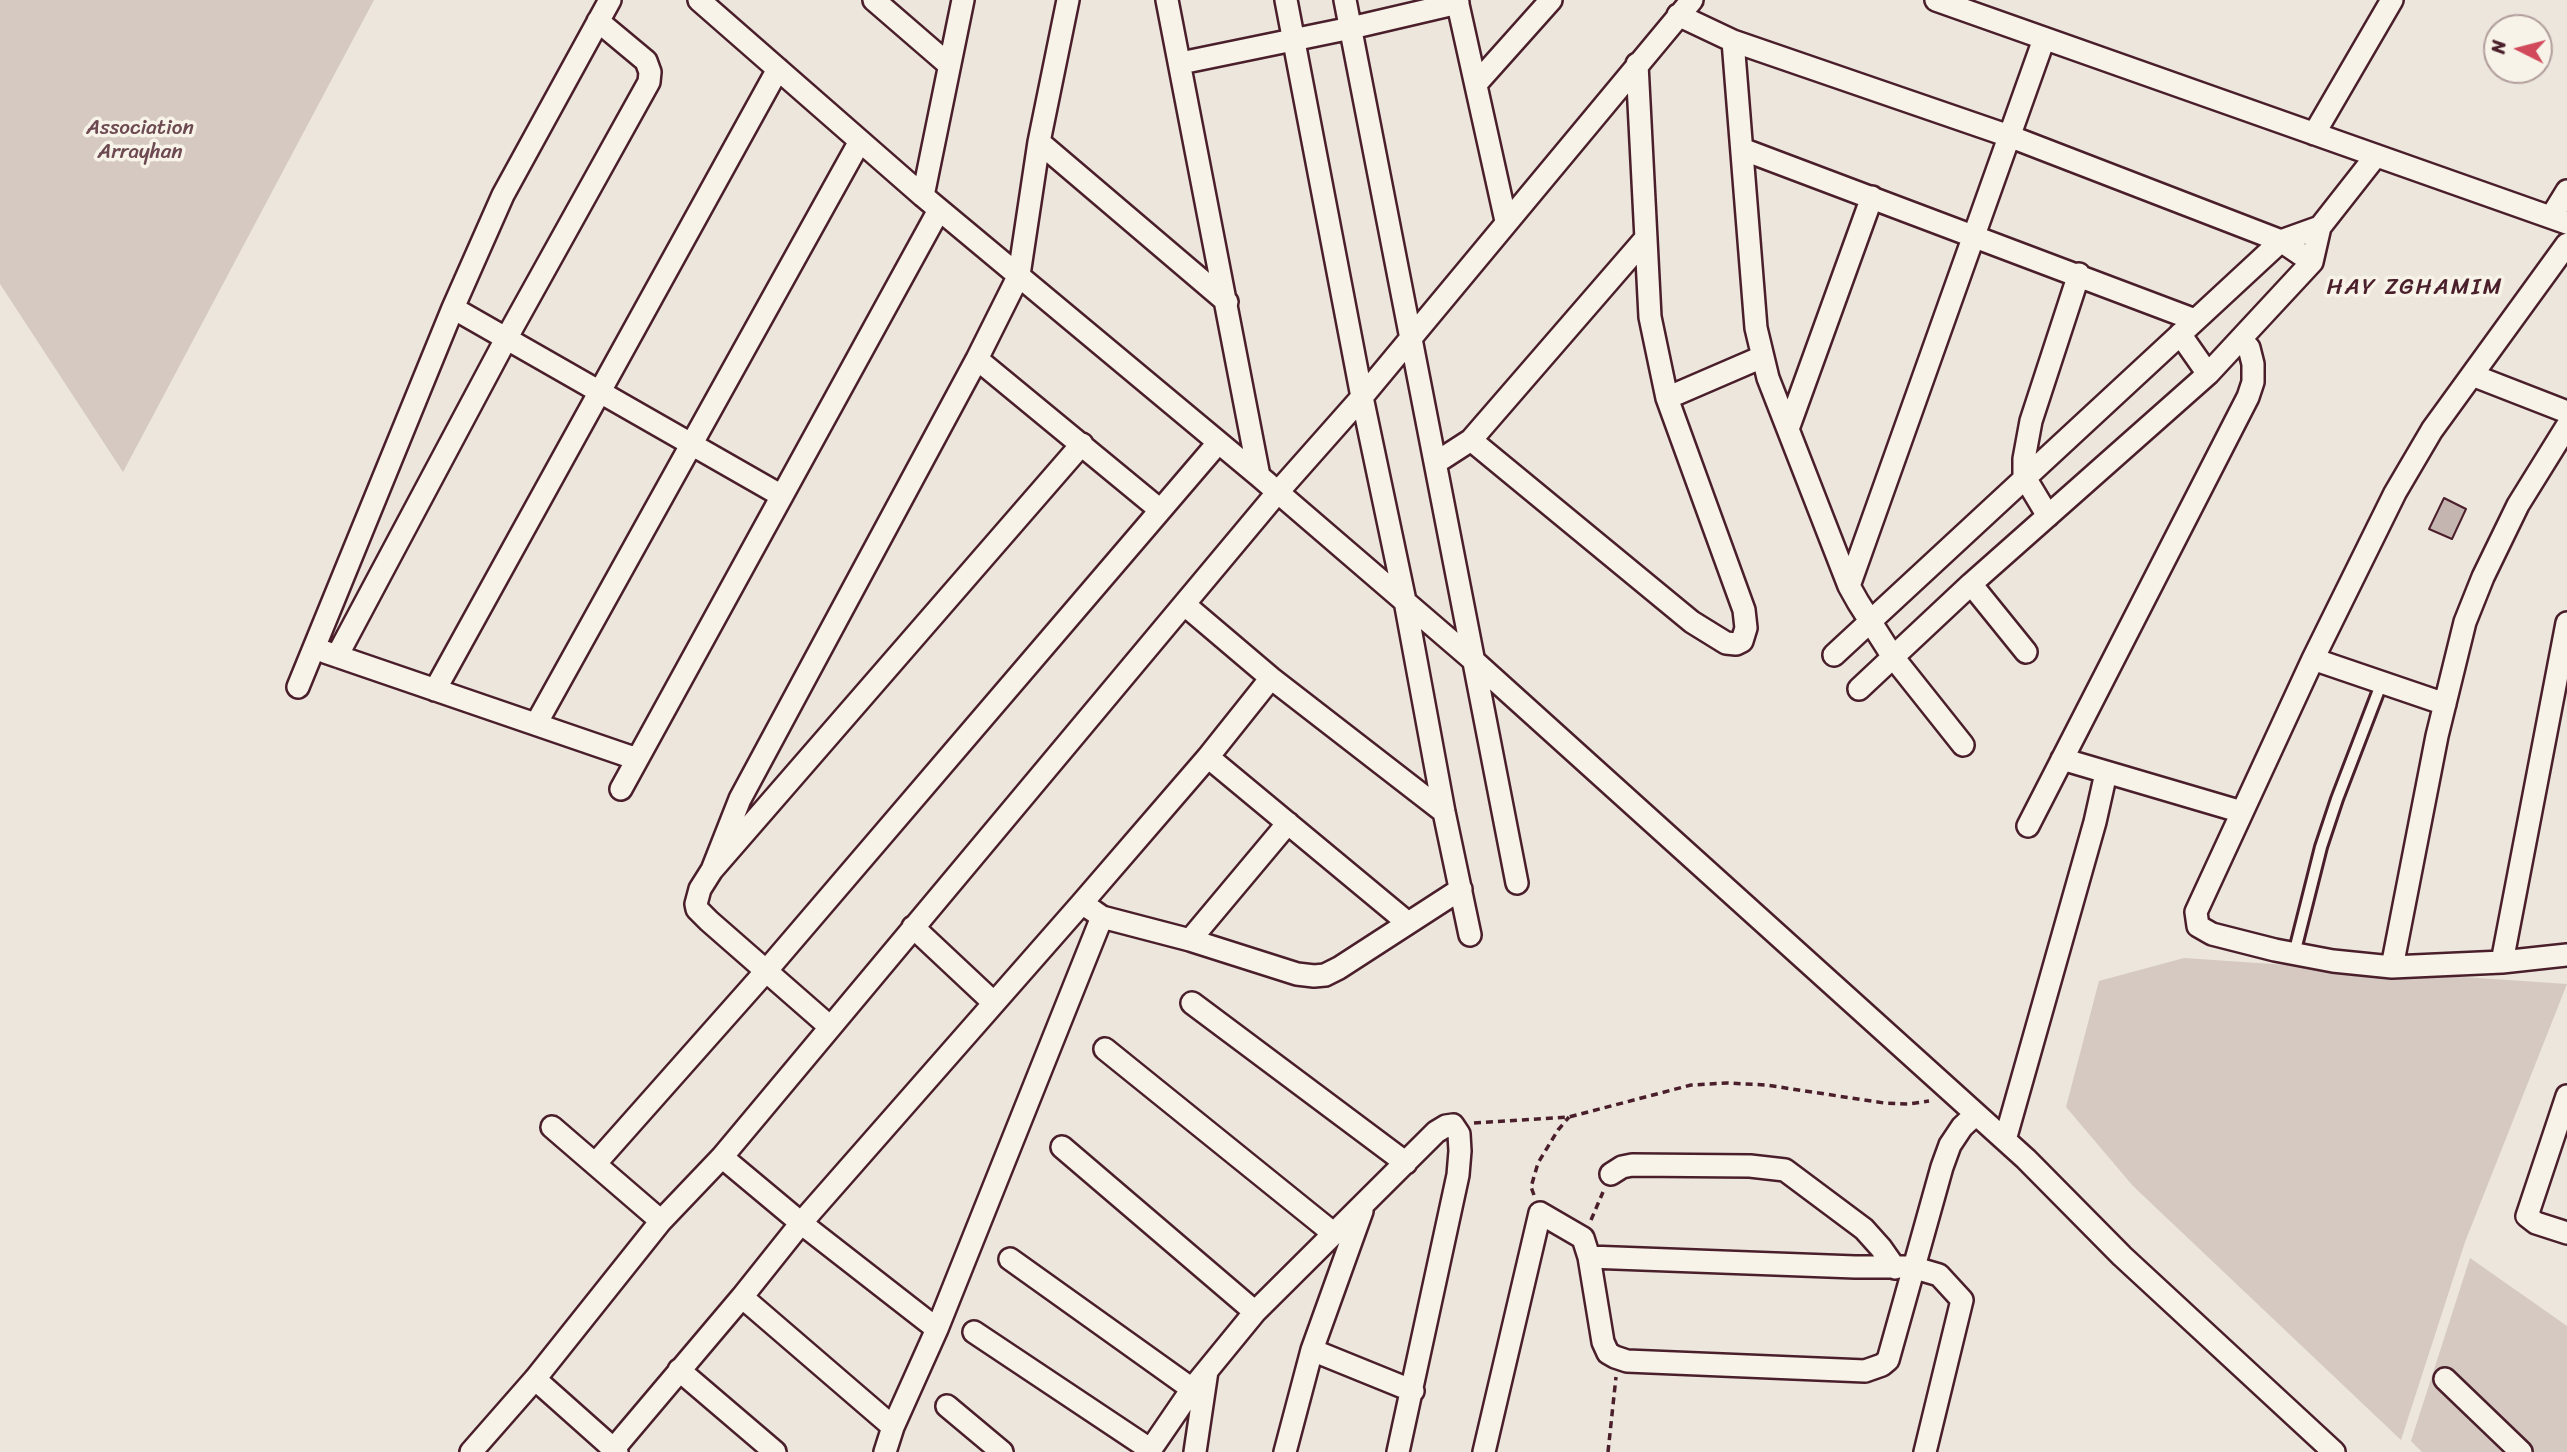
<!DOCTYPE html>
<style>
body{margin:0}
#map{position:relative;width:2567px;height:1452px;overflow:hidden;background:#ece6dd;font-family:Sriracha,sans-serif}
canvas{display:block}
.north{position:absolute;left:2483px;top:14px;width:70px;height:70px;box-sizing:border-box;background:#f7f3e8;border:2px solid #b29e9c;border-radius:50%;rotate:276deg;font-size:19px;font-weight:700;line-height:28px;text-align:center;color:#4a1f2b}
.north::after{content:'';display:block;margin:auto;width:24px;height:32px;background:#d1495b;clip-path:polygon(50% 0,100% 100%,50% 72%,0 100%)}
</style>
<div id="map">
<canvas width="2567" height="1452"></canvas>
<div class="north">N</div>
</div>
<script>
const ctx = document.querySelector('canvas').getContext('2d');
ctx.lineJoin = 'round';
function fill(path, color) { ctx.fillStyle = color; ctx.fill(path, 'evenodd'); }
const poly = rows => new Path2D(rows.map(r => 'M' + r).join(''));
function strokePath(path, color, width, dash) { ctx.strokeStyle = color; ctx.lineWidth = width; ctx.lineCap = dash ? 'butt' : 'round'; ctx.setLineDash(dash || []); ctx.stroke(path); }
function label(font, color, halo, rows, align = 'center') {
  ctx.font = font + ' Sriracha,sans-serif'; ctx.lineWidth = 7; ctx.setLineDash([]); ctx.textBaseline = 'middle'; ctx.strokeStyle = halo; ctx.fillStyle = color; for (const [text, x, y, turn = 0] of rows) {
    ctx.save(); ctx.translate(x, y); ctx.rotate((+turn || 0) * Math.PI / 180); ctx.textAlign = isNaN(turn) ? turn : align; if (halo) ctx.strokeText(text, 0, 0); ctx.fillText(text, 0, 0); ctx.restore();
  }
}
fill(poly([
 [0,0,374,0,123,472,0,284],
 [2184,958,2567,984,2465,1242,2401,1440,2133,1186,2066,1107,2099,981],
 [2470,1258,2567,1326,2567,1452,2422,1452,2411,1441]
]), '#d5c9c2');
const building = poly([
 [2444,498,2466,509,2452,539,2429,529,2444,498]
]);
fill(building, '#c4b5b0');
strokePath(building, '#4a1f2b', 2);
const service = poly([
 [2294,954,2321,847,2337,799,2382,682]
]);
const minor = poly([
 [699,0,923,196,1259,476,1473,660,2026,1159,2122,1256,2334,1452],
 [874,0,948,64],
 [1167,0,1259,476],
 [1286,0,1362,397,1405,601,1444,812,1470,935],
 [1345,0,1517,883],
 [1457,0,1506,221],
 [1936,0,2567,223],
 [1678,15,1733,41,2009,136,2281,241,2312,262],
 [1733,41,1756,328,1768,378,1849,586,1858,602,1893,657,1963,745],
 [1181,63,1351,28,1458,3],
 [1476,84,1551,0],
 [2314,134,2392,0],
 [1039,142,1227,302],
 [1742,149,2195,320],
 [923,196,963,0],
 [2551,217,2567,191],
 [2567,244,2432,430,2395,493,2313,659,2196,912,2198,926,2212,934,2275,950,2333,961,2392,967,2502,962,2567,955],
 [453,308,782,496],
 [2180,334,2208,374],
 [977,359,1159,509],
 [2472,375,2567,412],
 [1667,398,1762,357],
 [1788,429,1872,197],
 [1471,440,1692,622,1726,643,1736,644,1742,641,1746,628,1744,610,1667,398,1650,317,1637,64],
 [1437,462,1471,440,1646,238],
 [2048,516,2024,476,2024,459,2031,421,2079,274],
 [1971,584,2026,652],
 [1849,586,2044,39],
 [1185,605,1271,678,1444,812],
 [325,652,637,759],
 [1834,655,2281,241,2320,227],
 [337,656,506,339,649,82,650,72,646,61,598,21],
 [2313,659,2445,704],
 [298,687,453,308,503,195,610,0],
 [1859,689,1971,584,2208,374,2312,262,2320,227,2375,157],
 [435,690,778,69],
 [536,724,860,141],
 [1208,757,1408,923],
 [2062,759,2242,812],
 [621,789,939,210],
 [2028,826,2248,397,2253,382,2253,364,2249,348,2241,339],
 [712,870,740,799,977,359,1019,275,1039,142,1068,0],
 [1102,917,1190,940,1297,974,1314,976,1325,975,1339,968,1461,889],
 [913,927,994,1003],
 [1190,940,1288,823],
 [2502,962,2567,623],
 [2392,967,2437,736,2465,622,2483,577,2518,505,2567,426],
 [1192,1003,1406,1163],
 [829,1026,709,921,697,909,696,904,700,889,712,870,1082,444],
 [1105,1049,1333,1233],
 [2567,1096,2527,1216,2536,1223,2567,1233],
 [552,1127,661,1221],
 [2005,1140,2095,822,2106,773],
 [1062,1147,1255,1312],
 [722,1157,801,1223,937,1329],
 [595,1164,767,970,1218,443],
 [1611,1174,1622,1167,1632,1165,1750,1166,1785,1170,1864,1229,1881,1248,1895,1268],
 [1589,1257,1855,1267,1912,1267,1939,1275,1962,1300,1925,1452],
 [1010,1259,1192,1389],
 [742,1297,893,1427],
 [974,1332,1151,1450],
 [1312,1350,1413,1391],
 [679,1370,775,1452],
 [535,1379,617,1452],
 [2445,1379,2521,1452],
 [947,1406,1002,1452],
 [471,1452,535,1379,661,1221,722,1157,1277,493,1362,397,1692,0],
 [611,1452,742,1297,801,1223,1082,903,1208,757,1271,678],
 [885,1452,893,1427,937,1329,1102,917,1082,903],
 [1149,1452,1192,1389,1255,1312,1436,1132,1446,1126,1453,1125,1459,1134,1460,1151,1458,1175,1398,1452],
 [1195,1452,1207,1371],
 [1285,1452,1312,1350,1362,1211],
 [1484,1452,1540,1213,1583,1238,1589,1257,1603,1342,1608,1353,1615,1357,1627,1361,1865,1371,1882,1365,1888,1360,1942,1167,1950,1145,1962,1127,1976,1114]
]);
strokePath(service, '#4a1f2b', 16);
strokePath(minor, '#4a1f2b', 26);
strokePath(poly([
 [1474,1123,1569,1117,1691,1085,1727,1083,1766,1085,1884,1103,1908,1104,1929,1101],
 [1534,1195,1531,1187,1538,1163,1558,1130,1569,1117],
 [1591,1220,1603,1192],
 [1608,1452,1616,1377]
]), '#4a1f2b', 3.5, [7, 5]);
strokePath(service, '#f7f3e8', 10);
strokePath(minor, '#f7f3e8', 21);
label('21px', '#6d4a51', '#f7f3e8', [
 ["Association",140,129],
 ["Arrayhan",140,153]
]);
ctx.letterSpacing = '2px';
label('23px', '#4a1f2b', '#f7f3e8', [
 ["HAY ZGHAMIM",2415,288]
]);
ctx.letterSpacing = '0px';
</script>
